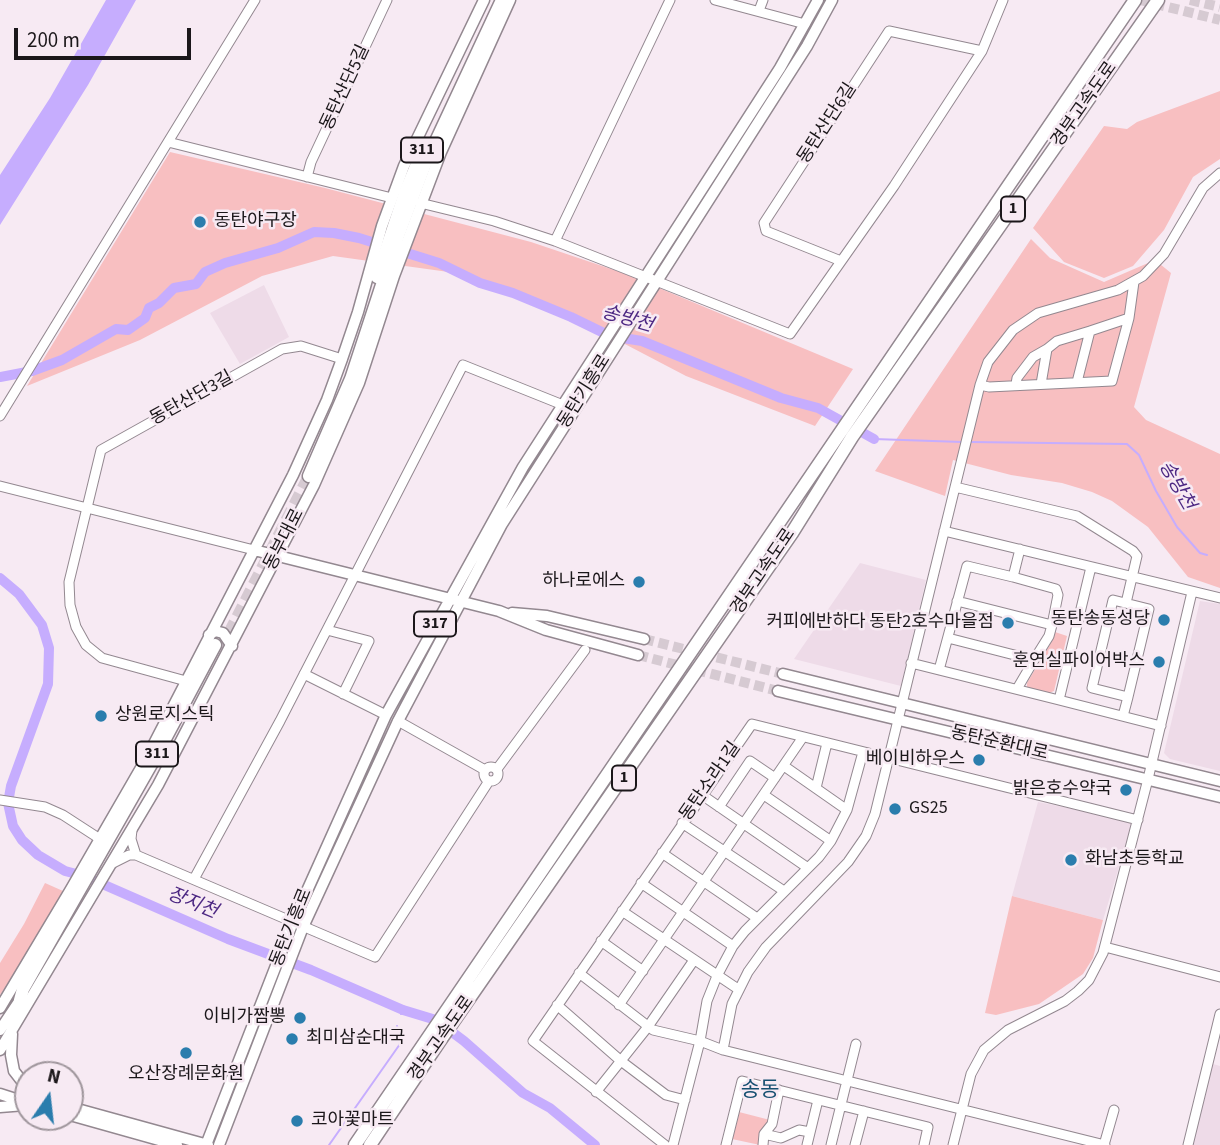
<!DOCTYPE html>
<meta charset="utf-8">
<style>
body{margin:0}
#map{position:relative;width:1220px;height:1145px;overflow:hidden;background:#f7eaf3;font-family:"Source Sans 3",sans-serif}
canvas{display:block}
.north{position:absolute;left:14px;top:1061px;width:70px;height:70px;box-sizing:border-box;background:#f7eaf3;border:2px solid #9f969c;border-radius:50%;rotate:14deg;font-size:19px;font-weight:700;line-height:28px;text-align:center;color:#1b171a}
.north::after{content:'';display:block;margin:auto;width:24px;height:32px;background:#2a7dad;clip-path:polygon(50% 0,100% 100%,50% 72%,0 100%)}
.scale{position:absolute;left:14px;top:28px;width:177px;height:32px;box-sizing:border-box;border:4px solid #1b171a;border-top:0;padding-left:9px;font-size:21px;line-height:24px;white-space:nowrap;color:#1b171a;-webkit-text-stroke:5px #f7eaf3;paint-order:stroke}
</style>
<div id="map">
<canvas width="1220" height="1145"></canvas>
<div class="north">N</div>
<div class="scale">200 m</div>
</div>
<script>
const ctx = document.querySelector('canvas').getContext('2d');
ctx.lineJoin = 'round';
function fill(path, color) { ctx.fillStyle = color; ctx.fill(path, 'evenodd'); }
const poly = rows => new Path2D(rows.map(r => 'M' + r).join(''));
function strokePath(path, color, width, dash) { ctx.strokeStyle = color; ctx.lineWidth = width; ctx.lineCap = dash ? 'butt' : 'round'; ctx.setLineDash(dash || []); ctx.stroke(path); }
function label(font, color, halo, rows, align = 'center') {
  ctx.font = font + ' "Source Sans 3","Noto Sans KR",sans-serif'; ctx.lineWidth = 5; ctx.setLineDash([]); ctx.textBaseline = 'middle'; ctx.strokeStyle = halo; ctx.fillStyle = color; for (const [text, x, y, turn = 0] of rows) {
    ctx.save(); ctx.translate(x, y); ctx.rotate((+turn || 0) * Math.PI / 180); ctx.textAlign = isNaN(turn) ? turn : align; if (halo) ctx.strokeText(text, 0, 0); ctx.fillText(text, 0, 0); ctx.restore();
  }
}
fill(poly([
 [264,285,289,337,240,364,210,313],
 [860,563,926,580,901,686,794,659],
 [1200,601,1220,604,1220,771,1170,759,1164,753],
 [1038,802,1129,820,1132,824,1103,920,1012,896],
 [1213,1064,1220,1066,1220,1145,1193,1145]
]), '#eedbe8');
fill(poly([
 [1220,91,1220,159,1193,177,1164,230,1133,266,1104,278,1064,262,1033,228,1104,126,1127,129,1137,122],
 [170,152,325,188,531,242,623,273,853,369,815,426,686,376,600,331,463,274,333,256,262,276,140,340,27,386],
 [1031,239,1050,258,1104,282,1155,260,1171,273,1134,407,1146,420,1220,454,1220,588,1188,577,1148,527,1112,501,1092,492,1062,483,1011,475,953,460,945,496,875,471],
 [1055,632,1067,636,1054,691,1049,693,1027,687,1027,683,1052,641],
 [45,883,63,891,62,896,30,953,0,995,0,963,24,924],
 [1012,896,1103,920,1093,958,1083,974,1039,1004,996,1015,985,1013],
 [739,1112,770,1120,760,1145,732,1139]
]), '#f8bfc1');
fill(poly([
 [106,0,136,0,88,85,0,225,0,175,50,98]
]), '#c6adfe');
strokePath(poly([
 [874,439,962,442],
 [971,442,1127,444,1139,455,1156,491,1177,527,1200,553,1207,555],
 [401,1014,403,1010],
 [329,1145,400,1044,397,1026]
]), '#c6adfe', 2);
strokePath(poly([
 [0,377,32,371,62,360,116,329,128,330,145,318,149,308,159,303,174,288,196,284,205,272,225,263,278,248,314,232,334,233,359,238,439,263,480,283,513,293,571,317,610,336,642,341,781,398,818,408,874,439],
 [0,578,19,594,42,625,49,648,48,684,11,786,8,803,13,826,22,840,38,855,65,871,84,876,228,939,311,970,403,1010,436,1020,464,1041,523,1093,550,1108,595,1145]
]), '#c6adfe', 10);
strokePath(poly([
 [1140,0,1220,20],
 [1190,0,1220,7],
 [644,639,783,674],
 [638,655,778,691]
]), '#d6cad2', 10, [10, 5]);
strokePath(poly([
 [221,649,309,476]
]), '#d6cad2', 12, [12, 6]);
const minor = poly([
 [715,0,805,24],
 [760,8,763,0],
 [168,142,392,198],
 [307,177,311,162,387,0],
 [420,203,494,221,555,241,790,334,894,186,982,51,1003,0],
 [555,241,670,0],
 [841,261,766,231,764,223,889,31,982,51],
 [1077,382,1090,331,1129,318],
 [1016,384,1017,378,1033,357,1047,349],
 [1041,384,1047,349,1057,341,1090,331],
 [980,385,989,387,1112,381,1129,318,1134,282],
 [0,416,255,0],
 [0,486,254,550],
 [955,487,1077,516,1133,551,1137,556,1126,603],
 [944,531,1220,598],
 [1013,577,1056,589,1058,595,1052,625],
 [327,630,369,641,343,694],
 [948,638,1034,660,1049,636,1052,625,957,601],
 [911,663,1059,700,1091,567],
 [939,670,967,566,1013,577,1020,549],
 [304,674,386,715],
 [186,681,102,658,86,645,76,627,70,605,69,582,101,450,282,349,301,346,342,359],
 [1017,689,1034,660],
 [1059,700,1161,726],
 [1123,716,1128,697,1139,651,1149,609,1113,600,1092,688,1128,697],
 [398,721,485,770],
 [784,766,847,810],
 '484 774a7 7 0 1 1 14 0a7 7 0 1 1-14 0Z',
 [497,769,585,650],
 [816,788,827,743],
 [702,795,808,868],
 [764,795,831,841],
 [0,800,45,807,63,815,100,839],
 [719,807,750,761,775,778],
 [682,823,784,891],
 [132,830,131,839,136,855],
 [662,853,757,918],
 [113,863,129,855,136,855,375,957,489,781],
 [194,879,280,721,463,365,563,405],
 [641,883,733,946],
 [622,911,738,989],
 [601,941,643,971],
 [1105,947,1220,977],
 [579,973,653,1030,700,1041,723,1050,1105,1145],
 [557,1005,621,1061,666,1095,685,1100],
 [619,1005,803,737],
 [723,1050,732,1004,748,972,766,947,848,862,866,836,875,814,980,385,988,362,1013,330,1038,313,1118,290,1143,276,1164,254,1203,188,1220,173],
 [596,1092,647,1028,694,960],
 [764,1134,781,1138,799,1130,810,1132],
 [665,1145,533,1041,752,724,1138,820],
 [673,1145,700,1041,707,1001,717,976,733,946,745,931,819,857,831,841,847,810,863,752],
 [726,1145,742,1081,928,1127,924,1145],
 [763,1145,764,1134,772,1124,779,1090],
 [807,1145,818,1100],
 [831,1145,856,1044],
 [855,1145,864,1111],
 [953,1145,971,1074,984,1050,1008,1030,1065,1001,1078,991,1089,980,1103,953,1148,779,1192,592],
 [1104,1145,1114,1110],
 [1188,1145,1220,1014]
]);
const major = poly([
 [254,550,499,611,546,630,638,655],
 [512,613,547,616,644,639],
 [209,635,215,631,223,633,232,646],
 [783,674,1220,781],
 [778,691,1220,797],
 [0,1008,71,889,145,761,293,475,327,400,342,359,358,312,382,226,404,166,484,0],
 [0,1030,20,1000],
 [12,1034,11,1055,14,1071,28,1089],
 [0,1050,158,785,314,485,359,383,394,276,441,152,510,0],
 [0,1094,28,1103],
 [0,1107,25,1105],
 [70,1107,208,1145],
 [70,1115,177,1145],
 [206,1145,293,922,386,715,523,467,780,68,818,0],
 [219,1145,303,927,398,721,502,524,807,46,832,0]
]);
const highway = poly([
 [377,277,406,190,419,159],
 [309,476,351,379,399,233,424,167,502,0],
 [20,1000,23,989,158,752,215,645],
 [355,1145,1135,0],
 [370,1145,439,1042,792,533,852,437,1158,0]
]);
strokePath(minor, '#938890', 11);
strokePath(major, '#938890', 13);
strokePath(highway, '#938890', 15);
strokePath(minor, '#fff', 9);
strokePath(major, '#fff', 10);
strokePath(highway, '#fff', 12);
for (const [x, y, r, color] of [
 [200,222,7,"#2a7dad"],
 [639,582,7,"#2a7dad"],
 [1164,620,7,"#2a7dad"],
 [1008,623,7,"#2a7dad"],
 [1159,662,7,"#2a7dad"],
 [101,716,7,"#2a7dad"],
 [979,760,7,"#2a7dad"],
 [1126,790,7,"#2a7dad"],
 [895,809,7,"#2a7dad"],
 [1071,860,7,"#2a7dad"],
 [300,1018,7,"#2a7dad"],
 [292,1039,7,"#2a7dad"],
 [186,1053,7,"#2a7dad"],
 [297,1121,7,"#2a7dad"]
]) { const dot = new Path2D(); dot.arc(x, y, r, 0, 2 * Math.PI); ctx.fillStyle = color; ctx.fill(dot); strokePath(dot, '#f7eaf3', 2.5); }
for (const [x, y, w] of [
 [422,150,42],
 [1013,209,24],
 [435,624,42],
 [157,754,42],
 [624,778,24]
]) { const box = new Path2D(); box.roundRect(x - w / 2, y - 12.5, w, 25, 5); ctx.fillStyle = '#f7eaf3'; ctx.fill(box); strokePath(box, '#1b171a', 2); }
label('bold 16px', '#1b171a', null, [
 ["311",422,150],
 ["1",1013,209],
 ["317",435,624],
 ["311",157,754],
 ["1",624,778]
]);
label('18px', '#1b171a', '#f7eaf3', [
 ["동탄산단5길",346,88,-65],
 ["경부고속도로",1085,105,-55],
 ["동탄산단6길",828,124,-57],
 ["동탄기흥로",585,392,-58],
 ["동탄산단3길",192,399,-29],
 ["동부대로",285,540,-63],
 ["경부고속도로",764,572,-56],
 ["동탄순환대로",999,744,13],
 ["동탄소라1길",711,782,-55],
 ["동탄기흥로",292,928,-68],
 ["경부고속도로",442,1039,-55]
]);
label('18px', '#1b171a', '#f7eaf3', [
 ["동탄야구장",214,222,"left"],
 ["하나로에스",625,582],
 ["동탄송동성당",1150,620],
 ["커피에반하다 동탄2호수마을점",994,623],
 ["훈연실파이어박스",1145,662],
 ["상원로지스틱",115,716,"left"],
 ["베이비하우스",965,760],
 ["밝은호수약국",1112,790],
 ["GS25",909,809,"left"],
 ["화남초등학교",1085,860,"left"],
 ["이비가짬뽕",286,1018],
 ["최미삼순대국",306,1039,"left"],
 ["오산장례문화원",186,1075,"center"],
 ["코아꽃마트",311,1121,"left"]
], 'right');
label('italic 19px', '#4d2883', '#f7eaf3', [
 ["송방천",627,320,16],
 ["송방천",1176,486,60],
 ["장지천",192,904,22]
]);
label('21px', '#165071', '#f7eaf3', [
 ["송동",760,1091]
]);
</script>
